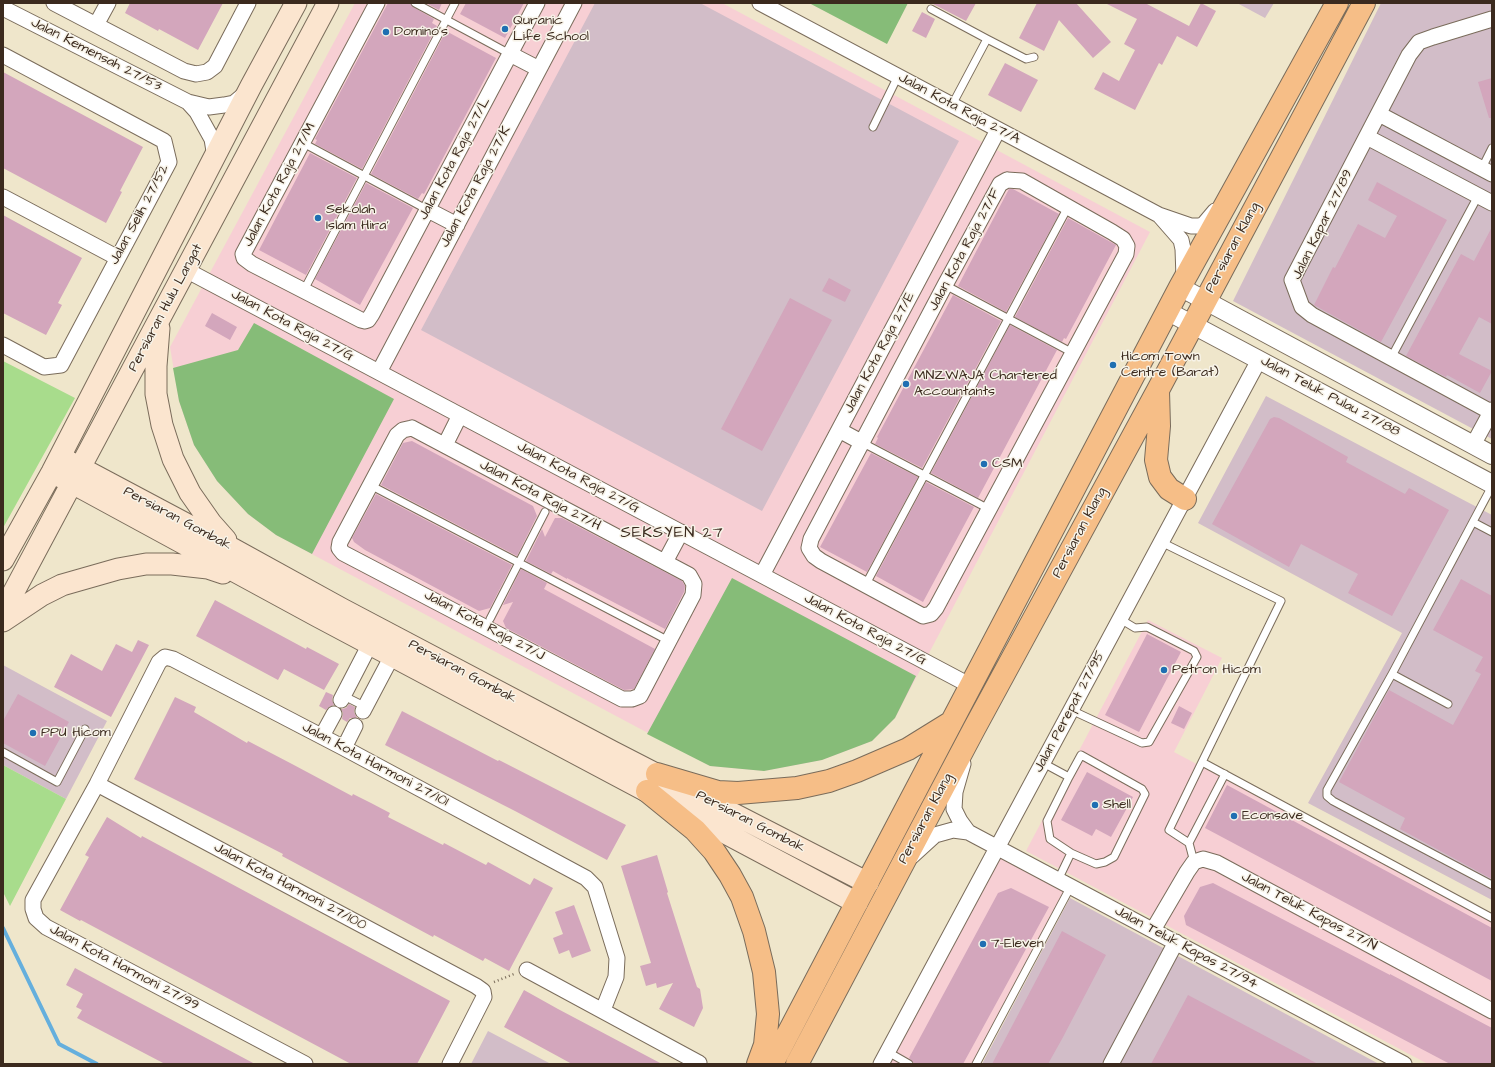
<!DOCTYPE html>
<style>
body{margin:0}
#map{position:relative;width:1495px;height:1067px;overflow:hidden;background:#efe6cb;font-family:"Architects Daughter",sans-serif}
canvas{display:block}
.frame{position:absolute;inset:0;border:4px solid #3b2a1e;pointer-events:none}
</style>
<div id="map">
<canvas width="1495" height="1067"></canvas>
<div class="frame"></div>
</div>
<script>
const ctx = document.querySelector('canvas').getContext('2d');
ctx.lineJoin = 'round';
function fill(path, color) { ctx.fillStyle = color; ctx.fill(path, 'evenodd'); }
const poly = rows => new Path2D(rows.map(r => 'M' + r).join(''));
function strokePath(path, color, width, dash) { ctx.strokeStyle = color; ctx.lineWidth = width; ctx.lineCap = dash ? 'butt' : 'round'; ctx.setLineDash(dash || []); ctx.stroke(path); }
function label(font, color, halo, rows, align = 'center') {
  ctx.font = font + ' "Architects Daughter",sans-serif'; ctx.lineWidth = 3; ctx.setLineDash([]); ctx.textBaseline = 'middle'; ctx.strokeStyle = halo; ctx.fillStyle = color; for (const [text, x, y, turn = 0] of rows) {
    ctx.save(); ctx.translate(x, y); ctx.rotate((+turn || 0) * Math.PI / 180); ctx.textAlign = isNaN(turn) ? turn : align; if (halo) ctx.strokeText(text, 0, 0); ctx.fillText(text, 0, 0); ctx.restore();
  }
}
fill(poly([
 [355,3,722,3,1150,232,895,718,872,741,822,760,764,771,710,766,276,535,248,514,217,481,194,445,179,401,170,347],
 [1148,620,1222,658,1174,752,1492,922,1492,1064,1428,1064,1026,851],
 [999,855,1065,889,972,1064,886,1064]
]), '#f7cfd4');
fill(poly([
 [595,3,700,3,959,141,762,511,421,330],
 [1237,3,1274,3,1265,18],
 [1381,3,1492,3,1492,439,1233,301],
 [1266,396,1492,515,1492,900,1308,803,1402,633,1198,523],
 [3,665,107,721,66,799,3,765],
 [1070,898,1379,1064,982,1064],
 [488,1031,551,1064,471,1064]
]), '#d2bdc8');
fill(poly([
 [3,361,75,398,3,528],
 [3,765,66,799,10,906,3,892]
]), '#a8dc8c');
fill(poly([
 [809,3,908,3,887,44],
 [254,323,394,399,312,554,276,535,248,514,217,481,194,445,179,401,173,368,238,350],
 [732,578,916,676,895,718,872,741,822,760,764,771,710,766,647,734]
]), '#86bc78');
strokePath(poly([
 [3,928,59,1044,97,1064]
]), '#65afdd', 4);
fill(poly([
 [130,3,223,3,198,50,159,29,158,31,125,13],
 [388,3,410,3,413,7,434,19,432,23,437,26,362,169,315,144,317,140,315,139],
 [426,3,442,3,439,10],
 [466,3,524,3,505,38,460,14],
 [931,3,976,3,966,21],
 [1037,3,1076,3,1111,42,1093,58,1059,20,1044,51,1019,38],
 [1105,3,1145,3,1189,26,1201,3,1216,11,1197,47,1177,36,1162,65,1159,63,1135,110,1094,89,1103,72,1119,81,1135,50,1124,44,1137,19],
 [922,12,935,19,926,38,912,31],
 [446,31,496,58,424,194,422,193,418,199,371,174],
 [1005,63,1038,80,1021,112,988,95],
 [3,72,143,147,120,191,122,192,106,223,3,168],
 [1492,78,1492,118,1489,118,1478,82],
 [310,153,357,178,306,275,259,250],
 [1377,182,1447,220,1381,342,1314,305,1333,267,1335,268,1358,224,1385,238,1397,216,1368,200],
 [366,183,413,208,360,305,315,279],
 [1009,189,1013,189,1059,214,1006,312,958,286],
 [3,215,82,258,58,303,62,305,46,335,3,313],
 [1068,218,1116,245,1066,339,1064,338,1062,342,1015,317],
 [1492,227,1492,324,1479,317,1459,354,1492,371,1480,393,1447,375,1446,377,1406,356,1461,254,1474,261],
 [829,278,851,290,845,302,822,291],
 [953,295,1001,321,922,468,875,444,878,438,877,437],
 [790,298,832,320,762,451,721,429],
 [212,313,237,327,230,340,205,326],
 [1010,325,1057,350,978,498,931,473],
 [1274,417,1279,418,1348,457,1346,462,1405,494,1409,488,1449,510,1392,616,1348,593,1358,574,1301,544,1289,567,1212,524,1270,419],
 [412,441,533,506,537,516,517,556,381,485,403,443],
 [871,453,918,477,867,572,820,547],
 [926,482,974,507,923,602,876,576],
 [376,494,512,565,490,608,479,611,365,550,354,542,352,538],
 [555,518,562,518,682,581,685,586,684,592,665,629,567,578,567,579,553,571,551,574,526,561,542,529,545,537],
 [521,569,547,583,544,589,655,649,634,689,624,690,506,628,503,621,513,602,503,605],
 [1461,579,1492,596,1492,879,1400,829,1405,818,1339,782,1389,690,1453,725,1481,674,1475,671,1483,657,1433,630],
 [215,600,306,649,307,647,339,664,324,690,284,669,278,680,196,636],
 [1147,634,1181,652,1139,732,1105,715],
 [138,640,149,645,111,717,54,687,71,654,102,671,116,644,132,652],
 [326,692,333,695,332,700,334,705,329,707,326,710,319,706],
 [18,694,69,722,45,766,3,743,3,721],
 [175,697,196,707,194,712,247,743,248,741,292,764,352,796,353,794,371,803,390,813,388,817,443,845,444,843,486,865,488,862,530,885,534,878,553,888,509,971,485,958,483,961,434,935,433,937,282,856,283,854,244,834,134,779],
 [349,704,355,707,354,712,357,718,350,718,347,722,342,719,343,713,341,709,346,708],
 [1179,706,1192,713,1184,729,1171,723],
 [402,711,498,761,499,760,626,825,607,860,515,811,385,745],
 [1087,772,1133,797,1111,837,1096,829,1092,836,1061,820],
 [1227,785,1492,928,1492,981,1205,828],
 [107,817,141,838,142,836,450,1001,417,1064,351,1064,81,920,80,921,60,910,89,857,85,855],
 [657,855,668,892,667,893,686,953,697,987,700,989,703,1008,694,1027,659,1009,673,983,657,988,656,983,646,986,640,966,651,963,621,866],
 [1213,883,1390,975,1390,974,1492,1028,1492,1064,1450,1064,1186,925,1184,916,1200,887],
 [1011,888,1049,907,963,1064,916,1064,914,1063,909,1058,998,893],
 [574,905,591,951,572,958,569,950,559,954,553,938,563,934,555,912],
 [1062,931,1106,955,1062,1039,1048,1064,992,1064],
 [75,968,112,988,255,1064,165,1064,77,1018,82,1010,76,1007,83,994,66,985],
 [524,990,558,1009,662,1064,572,1064,504,1027],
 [1188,995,1318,1064,1151,1064]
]), '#d3a6bc');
const service = poly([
 [415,3,510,54],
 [931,9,987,39,1026,59,1034,57],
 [952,105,987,39],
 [873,127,898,76],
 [303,143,428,210],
 [1482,168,1492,148],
 [945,285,1073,353],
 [304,290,455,3],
 [1391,358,1478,196],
 [863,443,989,509],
 [370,485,669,641],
 [1492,486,1392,674,1327,790,1327,796,1333,801,1492,885],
 [1473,522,1492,532],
 [1161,542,1281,601,1202,762],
 [866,584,1068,207],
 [490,619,545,512],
 [1392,674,1448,704],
 [344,696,366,707],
 [1071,710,1142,743,1149,742,1197,657,1194,651,1147,627,1135,628,1120,619],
 [3,752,57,782,85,729],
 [1043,763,1069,777,1047,821,1050,839,1071,853,1058,880],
 [1069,777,1081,755,1142,789,1145,794,1114,857,1105,862,1096,864,1071,853],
 [1189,843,1169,830,1202,762,1492,918],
 [1194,862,1189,843,1225,774],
 [888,1052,909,1064],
 [976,1064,1071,886]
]);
const minor = poly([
 [54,3,184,71,196,74,207,72,215,66,248,3],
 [377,3,243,254,244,258,252,264,361,320,365,321,368,320,372,314,537,3],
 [760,3,1159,215,1191,226,1200,226,1204,224,1215,211],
 [3,8,188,102,209,107,224,105,234,103,246,93],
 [96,25,108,3],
 [510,54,539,69],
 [3,55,164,141,169,162,61,365,44,367,3,345],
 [188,102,197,112,212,139,215,157],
 [1379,114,1492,174],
 [1367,137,1492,203],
 [1007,180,1022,181,1112,232,1123,239,1127,246,1126,254,936,608,931,614,923,616,821,561,814,556,809,548,811,539,945,285,1000,184,1007,180],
 [3,197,118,258],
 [428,210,457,225],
 [1160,216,1181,240,1183,249,1184,278],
 [186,270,971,686],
 [379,372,574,3],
 [1491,412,1312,315,1302,307,1292,280,1409,55,1419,42,1433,37,1492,19],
 [412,428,689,575,694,584,693,595,640,696,632,699,622,699,343,553,339,548,340,542,397,435,403,430,412,428],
 [839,430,863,443],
 [445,445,460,415],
 [1473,445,1492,410],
 [665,562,681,532],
 [762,575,998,130],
 [341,700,370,644],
 [363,711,392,656],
 [322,736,334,714],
 [344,748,355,726],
 [963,764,955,792,954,809,960,821,968,832],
 [97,784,476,986,483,991,484,997,450,1064],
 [912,856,935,835,953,830,968,832,1404,1064],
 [1153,930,1187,872,1194,862,1203,859,1217,863,1492,1011],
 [527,970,699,1063],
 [305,1064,46,927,36,918,33,909,33,900,97,784,159,662,165,657,173,659,344,748,586,878,595,887,617,958,616,977,603,1010],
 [881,1064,1259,360],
 [1111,1064,1176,942]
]);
const tertiary = poly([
 [1180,287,1492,455],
 [1167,311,1492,484]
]);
const secondary = poly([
 [159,328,156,366,156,394,162,425,173,459,190,493,211,523,226,540],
 [60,457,233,549,342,609,613,752,868,883],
 [52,472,317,616,857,903],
 [3,560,52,472,251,86,296,3],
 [3,612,328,3],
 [3,621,42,595,62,585,118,569,146,564,172,564,208,568,223,573]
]);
const primary = poly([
 [1158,391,1159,426,1156,460,1160,477,1169,489,1185,499],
 [657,774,718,792,738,793,797,788,829,781,857,771,908,749,950,723],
 [647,791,695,830,714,851,730,875,742,897,754,931,764,972,768,1014,765,1045,758,1064],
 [772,1064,1180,287,1337,3],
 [797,1064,974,729,1158,390,1364,3]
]);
strokePath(service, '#7a6c5b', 9);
strokePath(minor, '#7a6c5b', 17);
strokePath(tertiary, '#7a6c5b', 20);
strokePath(secondary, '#7a6c5b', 23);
strokePath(primary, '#7a6c5b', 24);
strokePath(poly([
 [494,982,514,974]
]), '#7a6c5b', 2.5, [1, 3]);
strokePath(service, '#fff', 7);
strokePath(minor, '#fff', 15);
strokePath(tertiary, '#fff', 18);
strokePath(secondary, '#fbe5cf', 21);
strokePath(primary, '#f6be87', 22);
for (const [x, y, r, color] of [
 [505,29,4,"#1f6fb2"],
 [386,32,4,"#1f6fb2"],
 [318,218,4,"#1f6fb2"],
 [1113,365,4,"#1f6fb2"],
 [906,384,4,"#1f6fb2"],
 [984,464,4,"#1f6fb2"],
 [1164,670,4,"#1f6fb2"],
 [33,733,4,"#1f6fb2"],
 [1095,805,4,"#1f6fb2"],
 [1234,816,4,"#1f6fb2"],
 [983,944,4,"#1f6fb2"]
]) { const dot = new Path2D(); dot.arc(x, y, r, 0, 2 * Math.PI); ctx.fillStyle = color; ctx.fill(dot); strokePath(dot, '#f7f3e8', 1.5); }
label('14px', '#3b2a1e', '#f7f3e8', [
 ["Quranic",513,21],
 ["Life School",513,37],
 ["Domino's",394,32],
 ["Sekolah",326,210],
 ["Islam Hira'",326,226],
 ["Hicom Town",1121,357],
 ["Centre (Barat)",1121,373],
 ["MNZWAJA Chartered",914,376],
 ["Accountants",914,392],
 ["CSM",992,464],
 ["Petron Hicom",1172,670],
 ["PPU Hicom",41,733],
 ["Shell",1103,805],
 ["Econsave",1242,816],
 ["7-Eleven",991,944]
], 'left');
label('14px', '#3b2a1e', '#f7f3e8', [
 ["Jalan Kemensah 27/53",96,55,27],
 ["Jalan Kota Raja 27/A",959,109,28],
 ["Jalan Kota Raja 27/L",455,159,-62],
 ["Jalan Kota Raja 27/M",280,185,-62],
 ["Jalan Kota Raja 27/K",476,187,-62],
 ["Jalan Selih 27/52",140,215,-62],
 ["Jalan Kapar 27/89",1323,225,-64],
 ["Persiaran Klang",1233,248,-62],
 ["Jalan Kota Raja 27/F",965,250,-62],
 ["Persiaran Hulu Langat",166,308,-62],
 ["Jalan Kota Raja 27/G",292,326,28],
 ["Jalan Kota Raja 27/E",880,353,-62],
 ["Jalan Teluk Pulau 27/88",1330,397,28],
 ["Jalan Kota Raja 27/G",578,478,28],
 ["Jalan Kota Raja 27/H",540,496,28],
 ["Persiaran Gombak",177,519,28],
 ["Persiaran Klang",1080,533,-62],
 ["Jalan Kota Raja 27/J",484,626,28],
 ["Jalan Kota Raja 27/G",865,630,28],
 ["Persiaran Gombak",462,672,28],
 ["Jalan Perepat 27/95",1070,712,-62],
 ["Jalan Kota Harmoni 27/101",375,765,28],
 ["Persiaran Klang",926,819,-62],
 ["Persiaran Gombak",750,822,27],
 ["Jalan Kota Harmoni 27/100",290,887,28],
 ["Jalan Teluk Kapas 27/N",1309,912,28],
 ["Jalan Teluk Kapas 27/94",1186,948,28],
 ["Jalan Kota Harmoni 27/99",124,968,28]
]);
ctx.letterSpacing = '1px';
label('16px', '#3b2a1e', '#f7f3e8', [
 ["SEKSYEN 27",672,534]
]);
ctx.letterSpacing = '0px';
</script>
